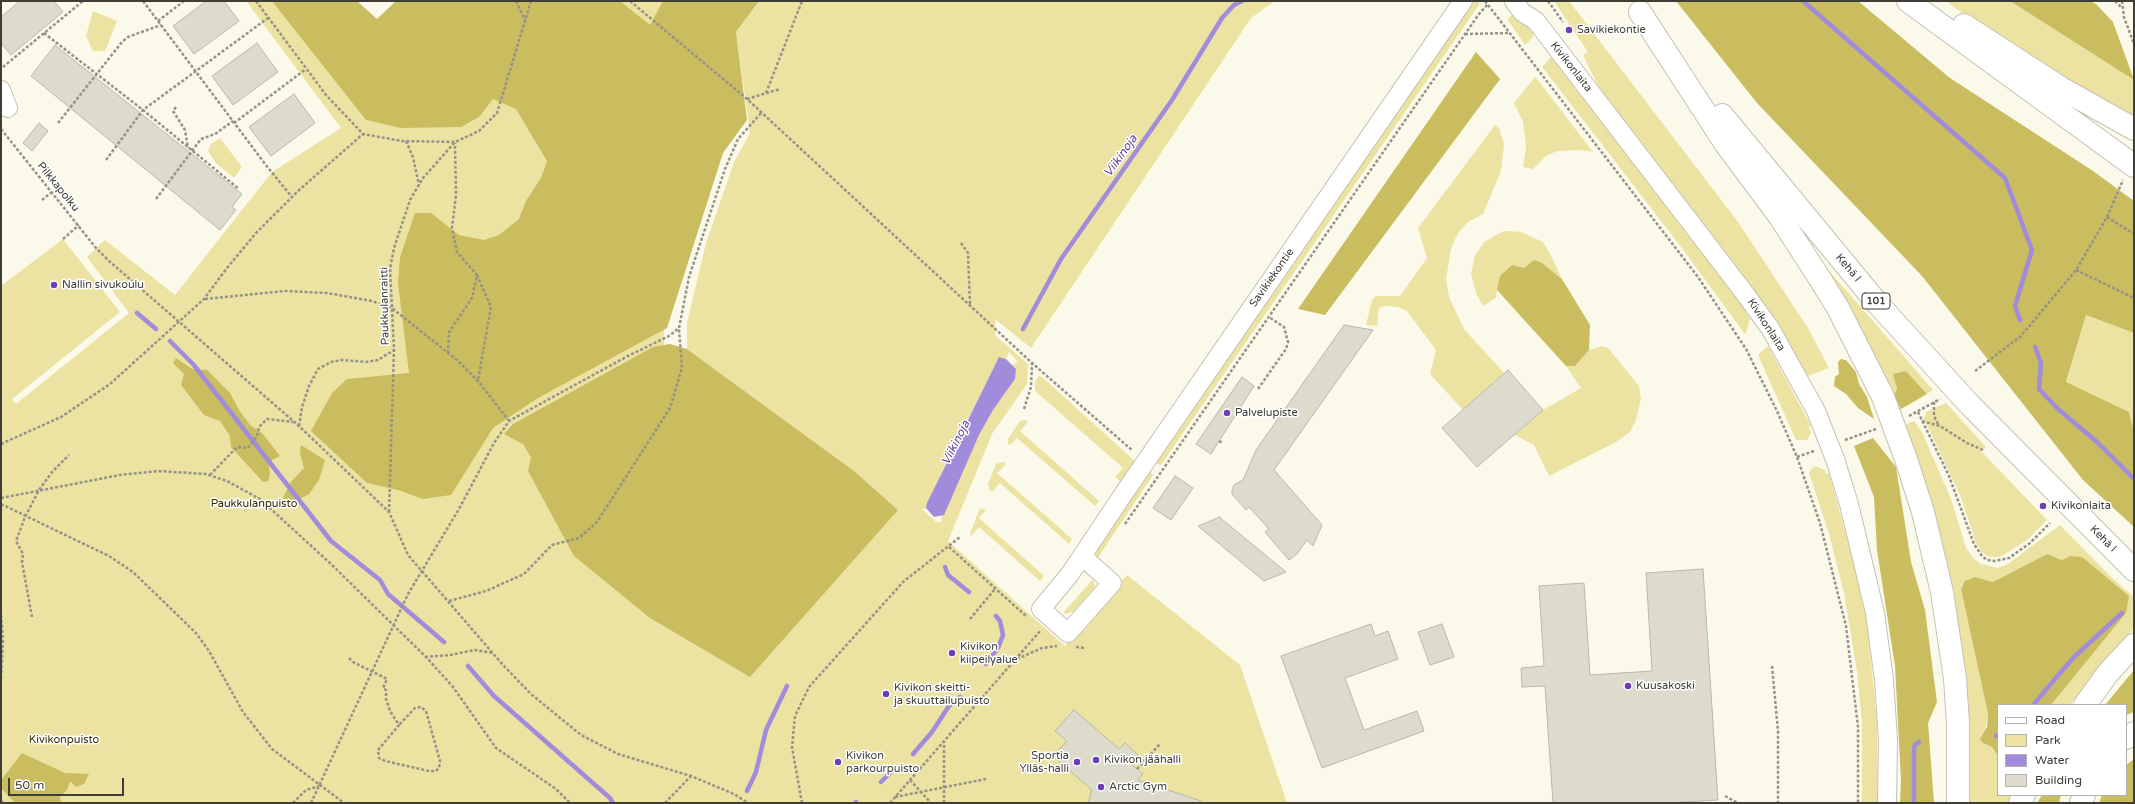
<!DOCTYPE html>
<meta charset="utf-8">
<style>
body{margin:0}
#map{position:relative;width:2135px;height:804px;overflow:hidden;background:#fbf9e9;font-family:"Varela Round",sans-serif}
canvas{display:block}
.frame{position:absolute;inset:0;border:2px solid #3e3d36;pointer-events:none}
.legend{position:absolute;left:1997px;top:704px;width:130px;height:92px;box-sizing:border-box;background:#fff;border:1px solid #b2b1af;margin:0;padding:5px 7px;list-style:none;font-size:12px;color:#3e3d36}
.legend li{display:flex;align-items:center;gap:8px;height:20px}
.legend b{width:20px;border:1px solid #b2b1af}
.scale{position:absolute;left:8px;top:778px;width:116px;height:18px;box-sizing:border-box;border:2px solid #3e3d36;border-top:0;padding-left:5px;font-size:12px;line-height:14px;white-space:nowrap;color:#3e3d36;-webkit-text-stroke:3px #fff;paint-order:stroke}
</style>
<div id="map">
<canvas width="2135" height="804"></canvas>
<div class="frame"></div>
<ul class="legend">
<li><b style="height:5px;background:#fff"></b>Road</li>
<li><b style="height:11px;background:#ece3a2"></b>Park</li>
<li><b style="height:11px;background:#a28bda"></b>Water</li>
<li><b style="height:11px;background:#dddbcb"></b>Building</li>
</ul>
<div class="scale">50 m</div>
</div>
<script>
const ctx = document.querySelector('canvas').getContext('2d');
ctx.lineJoin = 'round';
function fill(path, color) { ctx.fillStyle = color; ctx.fill(path, 'evenodd'); }
const poly = rows => new Path2D(rows.map(r => 'M' + r).join(''));
function strokePath(path, color, width, dash) { ctx.strokeStyle = color; ctx.lineWidth = width; ctx.lineCap = dash ? 'butt' : 'round'; ctx.setLineDash(dash || []); ctx.stroke(path); }
function label(font, color, halo, rows, align = 'center') {
  ctx.font = font + ' "Varela Round",sans-serif'; ctx.lineWidth = 3; ctx.setLineDash([]); ctx.textBaseline = 'middle'; ctx.strokeStyle = halo; ctx.fillStyle = color; for (const [text, x, y, turn = 0] of rows) {
    ctx.save(); ctx.translate(x, y); ctx.rotate((+turn || 0) * Math.PI / 180); ctx.textAlign = isNaN(turn) ? turn : align; if (halo) ctx.strokeText(text, 0, 0); ctx.fillText(text, 0, 0); ctx.restore();
  }
}
fill(poly([
 [246,1,350,1,375,25,401,1,748,1,730,27,664,324,664,350,523,444,531,458,898,510,854,471,687,349,687,323,706,243,734,162,750,133,736,32,759,1,1275,1,1251,18,1031,348,995,319,995,335,1028,364,1027,384,992,434,948,541,1065,646,1127,575,1240,665,1287,803,1,803,1,286,63,239,120,312,12,399,16,404,129,313,87,257,105,240,175,295,272,172,341,128],
 [1009,352,1018,362,1012,365,1016,369,1015,379,993,410,979,435,941,517,942,522,936,522,922,509,926,508,949,456,999,358,1006,359],
 [1474,1,1479,1,1479,5,1161,465,1154,463],
 [1554,1,1569,1,1738,222,1808,328,1829,368,1808,376,1762,301,1602,94,1583,55,1588,52],
 [1946,1,2010,1,2134,80,2133,119,1983,29],
 [93,11,117,21,105,51,93,51,86,36],
 [1517,11,1533,33,1533,37,1525,45,1507,19],
 [1551,57,1737,297,1750,319,1746,333,1744,333,1682,248,1542,67],
 [1535,77,1541,84,1593,152,1579,150,1557,151,1546,156,1533,169,1523,167,1526,147,1523,122,1514,103],
 [1495,125,1499,128,1504,144,1501,171,1483,214,1468,222,1458,233,1451,248,1446,280,1449,297,1464,329,1504,373,1463,410,1430,374,1436,350,1407,311,1398,307,1385,306,1379,308,1377,326,1366,325,1372,300,1376,296,1400,296,1427,258,1418,228],
 [220,138,242,167,234,178,216,163,208,151,211,144],
 [1504,231,1521,232,1543,242,1549,252,1562,279,1542,263,1524,268,1497,290,1496,298,1483,306,1476,293,1471,274,1475,255,1484,242],
 [1830,272,1866,313,1933,390,1927,394,1906,371,1894,374,1897,389,1894,395,1901,409,1896,411,1827,273],
 [2086,315,2134,333,2134,432,2129,412,2066,383],
 [1602,346,1608,348,1639,386,1641,399,1636,420,1630,432,1616,442,1549,476,1534,445,1515,435,1543,410,1581,388,1566,366,1575,366,1589,350],
 [1768,346,1811,426,1809,427,1811,433,1807,440,1796,440,1758,355],
 [1039,376,1042,377,1135,461,1121,482,1115,477,1123,468,1035,391,1035,382],
 [1946,403,1986,447,1981,451,2047,520,2026,541,2000,557,1989,557,1981,552,1976,543,1960,495,1924,419,1926,412],
 [1026,420,1028,422,1020,431,1099,501,1095,506,1017,438,1010,445,1008,444,1008,439,1020,421],
 [1914,421,1922,432,1951,499,1966,548,1973,558,1981,564,1998,568,2008,564,2060,525,2111,577,2134,597,2134,629,2123,640,2070,705,2051,705,2126,613,2082,558,2070,556,2062,560,2047,554,1993,582,1984,580,1965,581,1961,589,1988,714,1983,743,1992,747,1998,756,1998,795,2012,795,2008,803,1966,803,1967,786,1902,426],
 [1003,462,1006,464,997,473,1072,539,1069,544,1000,483,992,492,989,489,988,484,996,464],
 [1816,466,1825,470,1826,474,1829,473,1859,580,1867,621,1877,722,1878,803,1862,803,1862,723,1857,672,1844,593,1829,534,1809,473,1811,469],
 [1149,470,1153,475,1097,559,1095,550],
 [980,508,986,510,979,518,1044,576,1040,581,979,527,971,536,970,534],
 [1093,579,1095,587,1074,611,1067,614,1063,613]
]), '#ece3a2');
fill(poly([
 [272,1,357,1,377,19,396,1,620,1,650,25,663,1,759,1,736,32,747,120,723,153,667,328,538,398,493,428,451,495,423,499,398,490,367,483,311,431,332,393,347,379,409,373,398,283,400,257,415,213,431,213,459,235,484,240,499,235,519,219,526,201,541,178,547,161,516,109,493,99,479,117,461,127,401,128,366,120],
 [1676,1,1858,1,1950,78,2093,171,2134,201,2134,333,2086,315,2066,382,2129,412,2134,432,2134,527,2083,480,1922,276,1757,103],
 [2010,1,2090,1,2096,4,2113,22,2134,80],
 [1476,52,1500,79,1325,315,1298,309],
 [1534,260,1542,263,1562,279,1590,325,1589,350,1575,366,1566,366,1497,290,1500,276,1512,265,1524,268],
 [670,344,687,349,854,471,898,510,750,677,650,618,574,556,528,471,531,458,523,444,504,434,513,424,653,347],
 [176,358,192,369,207,370,230,393,239,410,250,425,262,433,280,456,272,460,269,467,270,474,268,481,263,482,231,447,230,436,220,421,204,415,181,385,184,374,173,363],
 [1841,359,1846,360,1856,372,1859,384,1867,397,1874,419,1858,408,1846,394,1834,386,1835,377,1839,374,1838,362],
 [1906,371,1927,394,1901,409,1894,395,1897,389,1893,374],
 [1873,438,1896,467,1911,562,1925,610,1937,702,1928,723,1934,803,1900,803,1901,780,1895,666,1877,550,1874,497,1854,446],
 [301,445,325,460,319,480,309,494,292,503,283,498,290,483,304,468,300,454],
 [2047,554,2062,560,2070,556,2082,557,2129,596,2126,613,2051,705,1998,705,1998,756,1992,747,1983,743,1980,739,1987,727,1988,714,1961,589,1965,581,1975,577,1993,582],
 [2134,670,2134,712,2126,715,2126,705,2105,705],
 [22,753,65,773,89,774,84,784,76,787,70,781,67,790,60,797,61,803,15,803,1,788,1,780],
 [2134,759,2134,803,2099,803,2102,795,2126,795,2126,765],
 [2042,795,2061,795,2059,803,2037,803]
]), '#c9bd5f');
fill(poly([
 [999,357,1006,359,1016,369,1015,379,993,410,979,435,944,515,934,517,926,508,927,503]
]), '#a28bda');
strokePath(poly([
 [1803,1,2005,178,2032,250,2015,306,2020,320],
 [137,313,156,329],
 [1023,329,1061,259,1172,100,1222,18,1234,5,1242,1],
 [170,341,193,364,331,541,380,580,388,594,444,642],
 [2035,347,2041,363,2039,389,2058,409,2097,442,2134,479],
 [945,567,948,575,969,592],
 [986,664,998,648,1003,635,1000,621,996,616],
 [468,666,494,696,610,798,613,803],
 [2033,705,2073,658,2122,613],
 [1996,736,1998,735],
 [913,754,932,732,949,706,960,697],
 [881,782,893,770],
 [747,791,756,772,766,730,787,686],
 [855,803,856,802],
 [1914,803,1914,749,1915,745,1919,742]
]), '#a28bda', 4.5);
const building = poly([
 [20,1,54,1,63,12,11,55,1,43,1,17,20,1],
 [206,1,224,1,239,21,194,54,173,26,206,1],
 [257,43,278,72,233,105,212,76,257,43],
 [55,45,242,194,232,207,236,210,220,230,31,76,55,45],
 [294,94,315,123,271,156,249,127,294,94],
 [39,123,48,131,32,151,23,143,39,123],
 [1344,325,1373,330,1274,470,1322,525,1313,546,1307,540,1297,554,1289,560,1265,532,1269,529,1249,507,1246,510,1232,494,1232,490,1234,485,1243,480,1256,450,1344,325],
 [1508,370,1543,410,1477,467,1442,428,1508,370],
 [1242,377,1254,386,1211,454,1196,444,1242,377],
 [1175,476,1193,488,1171,520,1153,508,1175,476],
 [1220,517,1224,521,1286,572,1264,581,1198,526,1220,517],
 [1703,569,1718,800,1668,803,1553,803,1545,686,1522,687,1521,668,1544,666,1539,586,1584,583,1590,675,1652,671,1646,573,1703,569],
 [1371,624,1375,636,1388,631,1398,659,1345,678,1364,730,1417,711,1424,731,1322,768,1281,656,1371,624],
 [1442,624,1454,657,1430,665,1418,632,1442,624],
 [1074,710,1119,749,1125,743,1138,755,1131,764,1143,774,1138,780,1201,801,1201,803,1088,803,1092,790,1053,756,1067,741,1055,731,1074,710]
]);
fill(building, '#dddbcb');
strokePath(building, '#bab8a8', 1);
const street = poly([
 [1514,1,1522,12,1536,21,1743,291,1770,328,1816,411,1835,459,1849,504,1875,613,1884,680,1888,740,1887,803],
 [1,90,8,108],
 [1082,556,1112,583,1068,633,1041,609,1070,574,1122,496,1463,1]
]);
const highway = poly([
 [1908,1,2134,166],
 [1640,12,1725,143,1780,217,1820,279,1838,308,1883,397,1906,459,1923,512,1942,592,1955,679,1958,723,1958,803],
 [1964,25,2061,88,2134,129],
 [1722,115,1878,304,1970,405,2134,570],
 [2085,705,2108,673,2134,645],
 [2126,738,2134,733],
 [2020,803,2024,795],
 [2081,803,2084,795]
]);
strokePath(street, '#c4c2b2', 20);
strokePath(highway, '#c4c2b2', 24);
strokePath(poly([
 [143,1,265,164,292,197],
 [256,1,326,95,363,134,402,141,455,142],
 [516,1,525,20],
 [630,1,747,99,1032,363,1133,451],
 [1485,1,1698,277,1746,349,1777,411,1797,457,1820,523,1846,626,1858,727,1858,803],
 [1548,1,1563,22],
 [2115,1,2122,8],
 [2122,1,2124,17,2134,44],
 [158,21,184,1],
 [44,33,143,110,239,189],
 [1465,34,1510,33],
 [3,67,83,1],
 [766,93,802,1],
 [747,99,780,89],
 [176,107,173,111,185,130,188,148],
 [58,123,122,42,128,37,161,25],
 [234,123,306,69],
 [1,129,96,248,109,261,299,426,389,512,408,555,503,665,531,694,581,735,618,754,691,776,734,794,748,803],
 [406,141,413,157,419,185],
 [106,160,143,110,268,18],
 [156,199,201,139,215,134,233,121],
 [42,200,52,192],
 [2107,217,2134,234],
 [63,239,79,225],
 [961,243,968,253,970,304],
 [2076,270,2134,298],
 [477,275,491,307,478,380],
 [205,299,285,291,327,293,372,301,393,309,457,360,478,381,509,421],
 [448,353,449,332,472,298,477,275,457,252,452,228,456,195,455,143],
 [1975,371,2021,336,2076,270,2107,217,2123,180],
 [1258,389,1286,349,1288,342,1284,327,1269,317],
 [1934,402,1934,416,1939,426],
 [1024,409,1031,387,1032,364],
 [1918,412,1949,476,1974,544,1982,556,1987,560,1995,561,2009,558,2030,543,2050,523],
 [1909,416,1940,399],
 [1922,421,1940,426,1967,443,1983,450],
 [299,426,302,407,309,386,318,369,331,362,342,360,366,362,378,360,394,350],
 [1845,440,1876,429],
 [1219,441,1223,443],
 [1,444,61,417,110,384,204,299,227,268,256,233,298,191,363,134],
 [1797,457,1814,451],
 [210,475,237,447,248,448,257,436,259,427,267,419,293,422],
 [1,498,120,475,158,471,206,474,227,481,260,499,332,565,427,658,453,687,496,748,556,789,570,803],
 [1,504,109,556,133,572,196,633,209,651,243,712,272,749,344,803],
 [389,512,394,349,390,269,394,248,410,200,423,178,455,142,479,131,497,113,531,1],
 [1125,524,1479,14,1488,4],
 [949,547,1026,616],
 [449,601,486,591,524,574,552,545,579,538,597,522,670,408,682,368,679,329],
 [1,615,3,641,1,678],
 [32,617,22,562,23,554,16,541,25,517,39,490,52,472,69,455],
 [970,619,995,589],
 [1076,647,1085,648],
 [425,657,450,655,475,650,493,653],
 [349,658,353,662,387,679,383,688,386,690,386,699,390,711,399,725,378,750,379,758,385,761,429,771,436,771,439,768,440,761,426,711,421,707,415,708,399,725],
 [1017,659,1042,648,1057,646],
 [1772,666,1778,731,1778,803],
 [1137,769,1160,744],
 [910,780,931,803],
 [1725,796,1738,803],
 [895,797,986,779],
 [1,801,3,803],
 [293,803,306,790,319,786],
 [311,803,408,594,459,509,494,443,509,421,626,357,669,336,679,328,689,277,725,169,738,139,761,113],
 [665,803,691,776],
 [802,803,792,747,795,716,809,687,903,582,960,537],
 [890,803,1041,630],
 [944,803,944,742]
]), '#959388', 2.5, [3, 2]);
strokePath(street, '#fff', 18);
strokePath(highway, '#fff', 22);
for (const [x, y, r, color] of [
 [1569,30,4,"#6c3db5"],
 [54,285,4,"#6c3db5"],
 [1227,413,4,"#6c3db5"],
 [2043,506,4,"#6c3db5"],
 [952,653,4,"#6c3db5"],
 [1628,686,4,"#6c3db5"],
 [886,694,4,"#6c3db5"],
 [1096,760,4,"#6c3db5"],
 [838,762,4,"#6c3db5"],
 [1077,762,4,"#6c3db5"],
 [1101,787,4,"#6c3db5"]
]) { const dot = new Path2D(); dot.arc(x, y, r, 0, 2 * Math.PI); ctx.fillStyle = color; ctx.fill(dot); strokePath(dot, '#fff', 1.5); }
for (const [x, y, w] of [
 [1876,301,28]
]) { const box = new Path2D(); box.roundRect(x - w / 2, y - 8, w, 16, 3); ctx.fillStyle = '#fff'; ctx.fill(box); strokePath(box, '#3e3d36', 1); }
label('bold 10px', '#3e3d36', null, [
 ["101",1876,301]
]);
label('11px', '#3e3d36', '#fff', [
 ["Savikiekontie",1577,30],
 ["Nallin sivukoulu",62,285],
 ["Palvelupiste",1235,413],
 ["Kivikonlaita",2051,506],
 ["Kivikon",960,647],
 ["kiipeilyalue",960,660],
 ["Kuusakoski",1636,686],
 ["Kivikon skeitti-",894,688],
 ["ja skuuttailupuisto",894,701],
 ["Kivikon",846,756],
 ["parkourpuisto",846,769],
 ["Sportia",1069,756,"right"],
 ["Ylläs-halli",1069,769,"right"],
 ["Kivikon jäähalli",1104,760],
 ["Arctic Gym",1109,787]
], 'left');
label('11px', '#3e3d36', '#fff', [
 ["Kivikonlaita",1571,67,52],
 ["Pilkkapolku",58,187,51],
 ["Kehä I",1848,268,50],
 ["Savikiekontie",1272,278,-55],
 ["Paukkulanraitti",385,306,-91],
 ["Kivikonlaita",1766,325,57],
 ["Kehä I",2103,539,45]
]);
label('11px', '#312c02', '#fff', [
 ["Paukkulanpuisto",254,504],
 ["Kivikonpuisto",64,740]
]);
label('italic 12px', '#62409e', '#fff', [
 ["Viikinoja",1121,156,-55],
 ["Viikinoja",956,443,-63]
]);
</script>
